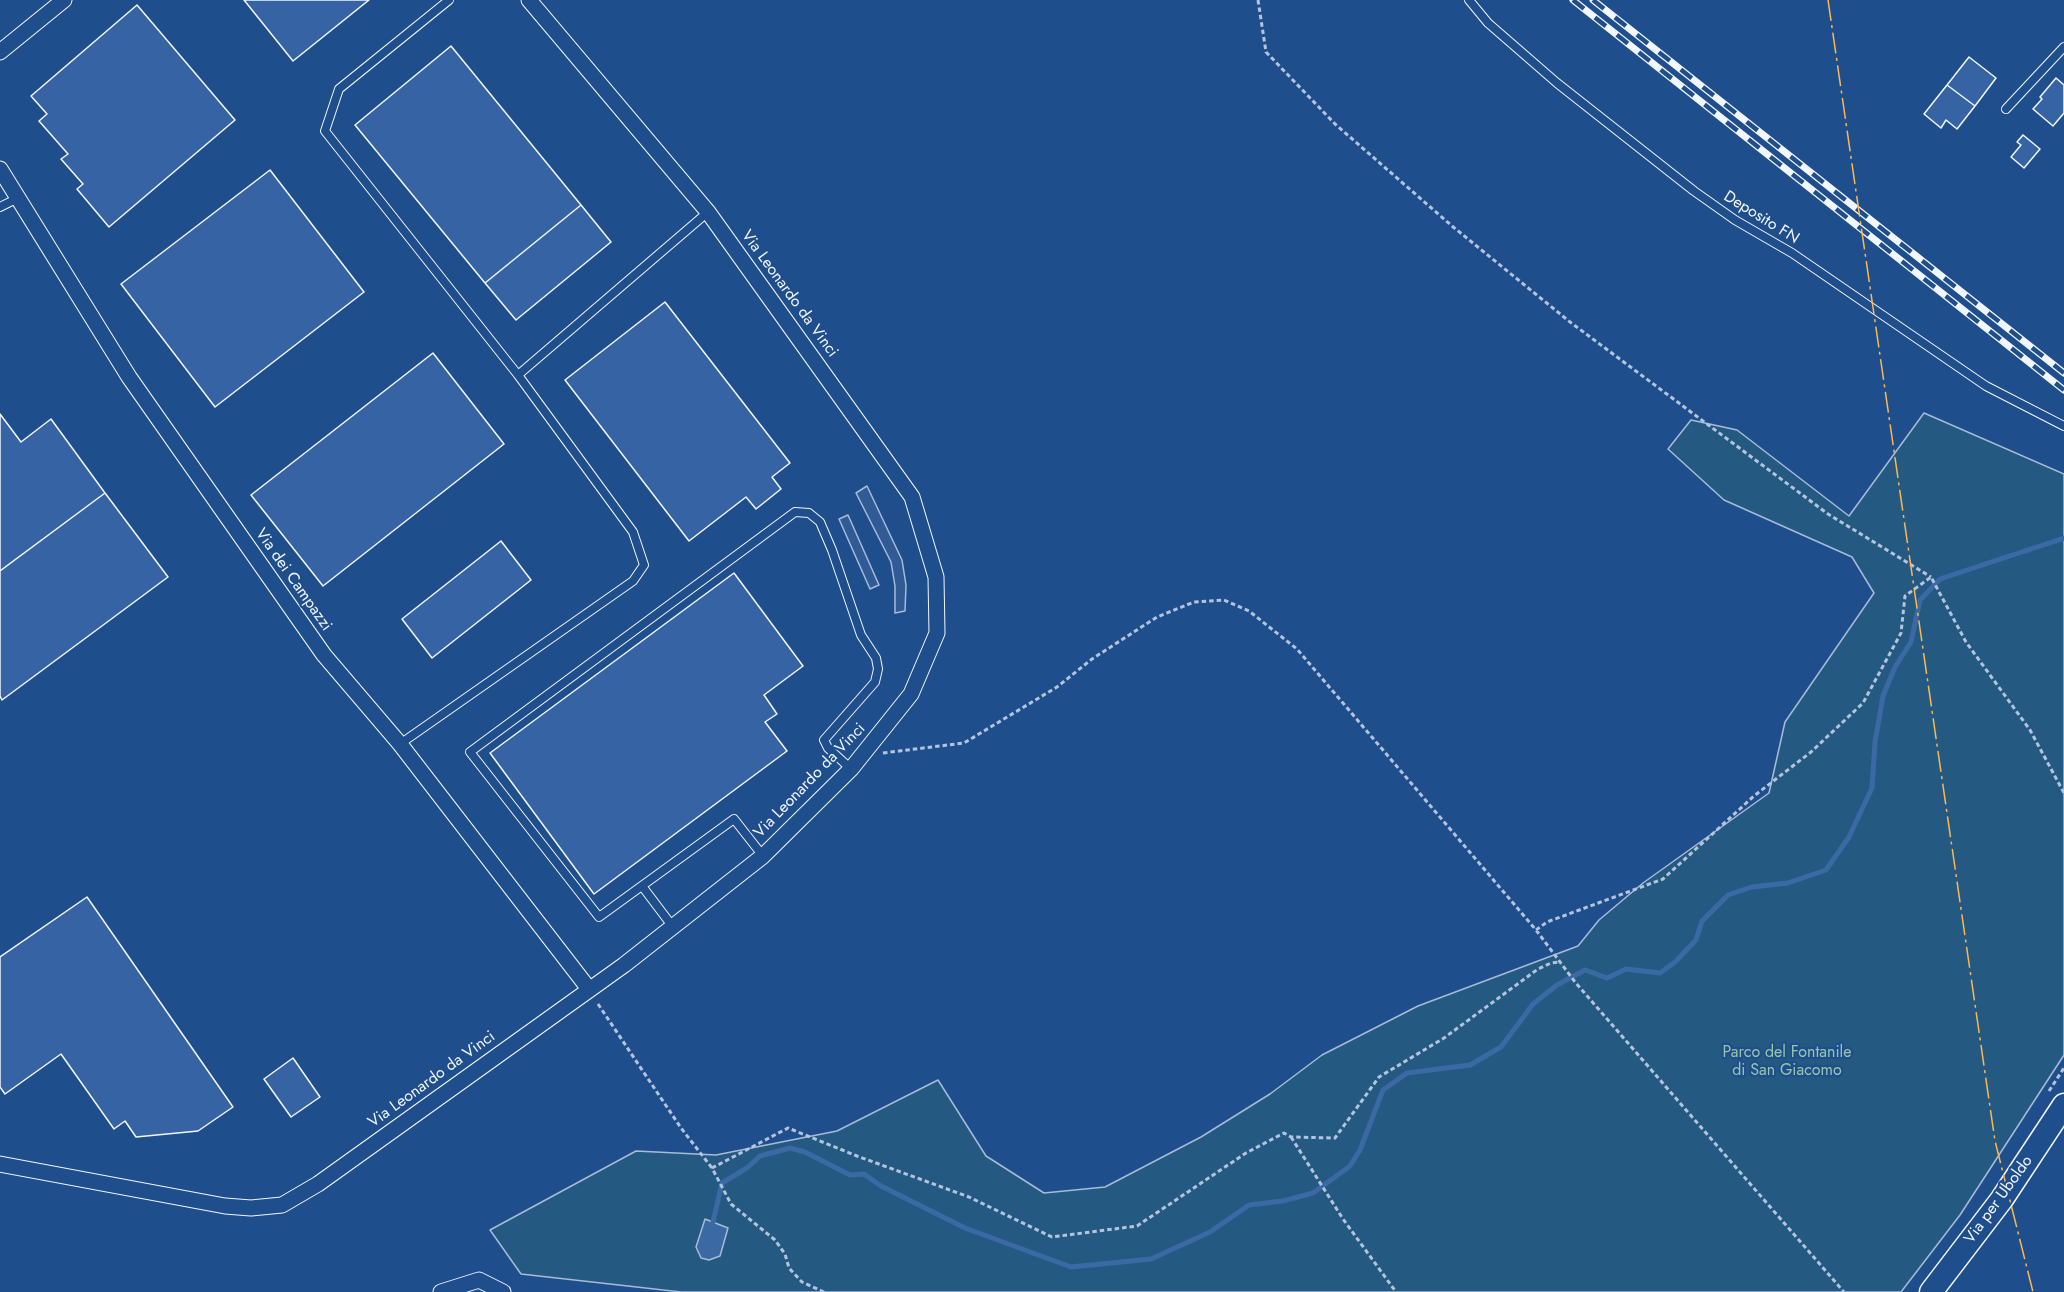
<!DOCTYPE html>
<style>
body{margin:0}
canvas{display:block;background:#1f4e8c}
</style>
<canvas width="2064" height="1292"></canvas>
<script>
const ctx = document.querySelector('canvas').getContext('2d');
ctx.lineJoin = 'round';
function fill(path, color) { ctx.fillStyle = color; ctx.fill(path, 'evenodd'); }
const poly = rows => new Path2D(rows.map(r => 'M' + r).join(''));
function strokePath(path, color, width, dash) { ctx.strokeStyle = color; ctx.lineWidth = width; ctx.lineCap = dash ? 'butt' : 'round'; ctx.setLineDash(dash || []); ctx.stroke(path); }
function label(font, color, halo, rows, align = 'center') {
  ctx.font = font + ' Jost,sans-serif'; ctx.lineWidth = 4.5; ctx.setLineDash([]); ctx.textBaseline = 'middle'; ctx.strokeStyle = halo; ctx.fillStyle = color; for (const [text, x, y, turn = 0] of rows) {
    ctx.save(); ctx.translate(x, y); ctx.rotate((+turn || 0) * Math.PI / 180); ctx.textAlign = isNaN(turn) ? turn : align; if (halo) ctx.strokeText(text, 0, 0); ctx.fillText(text, 0, 0); ctx.restore();
  }
}
const green = poly([
 [1924,413,2064,474,2064,1055,1960,1215,1901,1292,681,1292,521,1274,490,1230,636,1151,716,1155,837,1131,938,1080,986,1156,1044,1193,1105,1187,1201,1137,1270,1094,1322,1055,1418,1006,1578,946,1599,920,1643,883,1769,793,1785,722,1874,593,1852,557,1724,500,1668,449,1691,420,1737,430,1849,516,1924,413]
]);
fill(green, '#245a82');
strokePath(green, '#a8bbd7', 1.5);
const parking = poly([
 [867,486,902,560,906,585,905,611,895,613,895,586,891,562,856,493,867,486],
 [848,515,879,585,870,589,839,519,848,515]
]);
fill(parking, '#305b95');
strokePath(parking, '#a8bbd7', 1.5);
const water = poly([
 [705,1219,728,1228,720,1256,709,1260,701,1258,696,1247,705,1219]
]);
fill(water, '#3b69a3');
strokePath(water, '#a8bbd7', 1.5);
strokePath(poly([
 [713,1222,722,1183,747,1168,760,1156,790,1148,805,1152,850,1175,864,1174,881,1186,965,1228,1071,1267,1151,1259,1210,1232,1249,1205,1283,1201,1313,1193,1350,1166,1360,1150,1383,1090,1407,1073,1470,1065,1501,1047,1533,1004,1557,985,1585,970,1607,978,1626,969,1660,973,1675,962,1696,940,1702,921,1728,895,1752,887,1788,883,1826,870,1849,837,1872,788,1875,742,1883,696,1895,667,1911,642,1920,600,1940,579,2064,538]
]), '#3b69a3', 5);
const building = poly([
 [244,0,369,0,293,61,244,0],
 [137,5,235,120,109,227,77,189,83,184,61,159,68,154,39,121,47,114,31,96,137,5],
 [451,46,581,205,485,283,355,125,451,46],
 [1969,57,1996,78,1975,106,1947,85,1969,57],
 [2056,78,2064,85,2064,113,2053,126,2033,109,2042,99,2040,97,2056,78],
 [1947,85,1975,106,1957,129,1946,120,1941,128,1924,114,1947,85],
 [2023,135,2040,149,2024,168,2011,157,2021,145,2017,142,2023,135],
 [270,170,364,292,215,407,121,284,270,170],
 [581,205,611,242,516,320,485,283,581,205],
 [665,302,790,463,772,477,781,489,756,509,746,497,689,541,565,380,665,302],
 [433,353,504,444,323,586,251,495,433,353],
 [0,414,21,442,51,419,105,493,0,571,0,414],
 [105,493,168,577,2,700,0,696,0,571,105,493],
 [501,541,531,580,432,658,402,619,501,541],
 [734,573,803,666,764,695,777,714,765,722,787,751,594,894,490,753,734,573],
 [87,897,233,1107,198,1131,136,1137,125,1121,114,1129,61,1054,5,1094,0,1087,0,957,87,897],
 [293,1058,320,1097,291,1117,264,1079,293,1058]
]);
fill(building, '#3563a3');
strokePath(building, '#f2f6ff', 1.5);
const lane = poly([
 [449,0,339,89,325,131,518,375,708,212],
 [1469,0,1488,23,1557,83,1694,191,1735,220,1792,253,1986,386,2064,426],
 [2006,109,2064,47],
 [0,207,18,198],
 [400,744,633,581,644,565,633,532,518,375],
 [763,856,734,819,599,917,470,752,795,512,809,513,820,522,832,550,861,635,876,658,878,669,875,682,824,740,828,748,851,769],
 [642,886,673,927]
]);
const street = poly([
 [0,52,64,0],
 [0,169,129,377,324,655,400,744,589,989],
 [0,1164,225,1206,251,1208,282,1205,318,1184,624,965,763,856,851,769,911,694,937,633,936,577,912,497,708,212,529,0],
 [441,1292,479,1280,503,1292]
]);
const secondary = poly([
 [1931,1292,2002,1199,2064,1105]
]);
strokePath(lane, '#f2f6ff', 10);
strokePath(street, '#f2f6ff', 17);
strokePath(secondary, '#f2f6ff', 25);
strokePath(poly([
 [1258,0,1266,52,1335,124,1452,226,1570,322,1828,514,1931,577],
 [883,753,964,743,1057,687,1092,659,1157,617,1194,602,1224,600,1249,611,1297,649,1536,930,1575,982,1844,1292],
 [1536,930,1547,922,1663,879,1754,796,1811,752,1863,703,1901,633,1905,596,1931,577,1966,642,2030,730,2064,793],
 [598,1004,681,1128,712,1168],
 [2049,1091,2064,1068],
 [1291,1137,1343,1219,1396,1292],
 [824,1292,802,1282,789,1268,785,1254,775,1240,731,1204,712,1168,788,1128,857,1156,969,1197,1052,1237,1137,1226,1246,1153,1284,1133,1291,1137,1335,1138,1379,1077,1444,1038,1538,969,1551,963,1559,962]
]), '#b3c4dc', 3, [4.5, 3]);
strokePath(lane, '#1f4e8c', 8);
strokePath(street, '#1f4e8c', 15);
strokePath(secondary, '#1f4e8c', 22);
const rail = poly([
 [1573,0,2064,390],
 [1593,0,2064,373]
]);
strokePath(rail, '#f2f6ff', 7);
strokePath(rail, '#1f4e8c', 4.5, [14]);
strokePath(poly([
 [1828,0,1995,1141,2033,1292]
]), '#ffb74d', 1.5, [21, 4.5, 3, 4.5]);
label('16px', '#f2f6ff', '#1f4e8c', [
 ["Deposito FN",1761,218,32],
 ["Via Leonardo da Vinci",789,294,54],
 ["Via dei Campazzi",293,580,55],
 ["Via Leonardo da Vinci",810,781,-46],
 ["Via Leonardo da Vinci",432,1080,-36],
 ["Via per Uboldo",1999,1200,-54]
]);
label('16px', '#97c8a6', '#1f4e8c', [
 ["Parco del Fontanile",1787,1053],
 ["di San Giacomo",1787,1071]
]);
</script>
